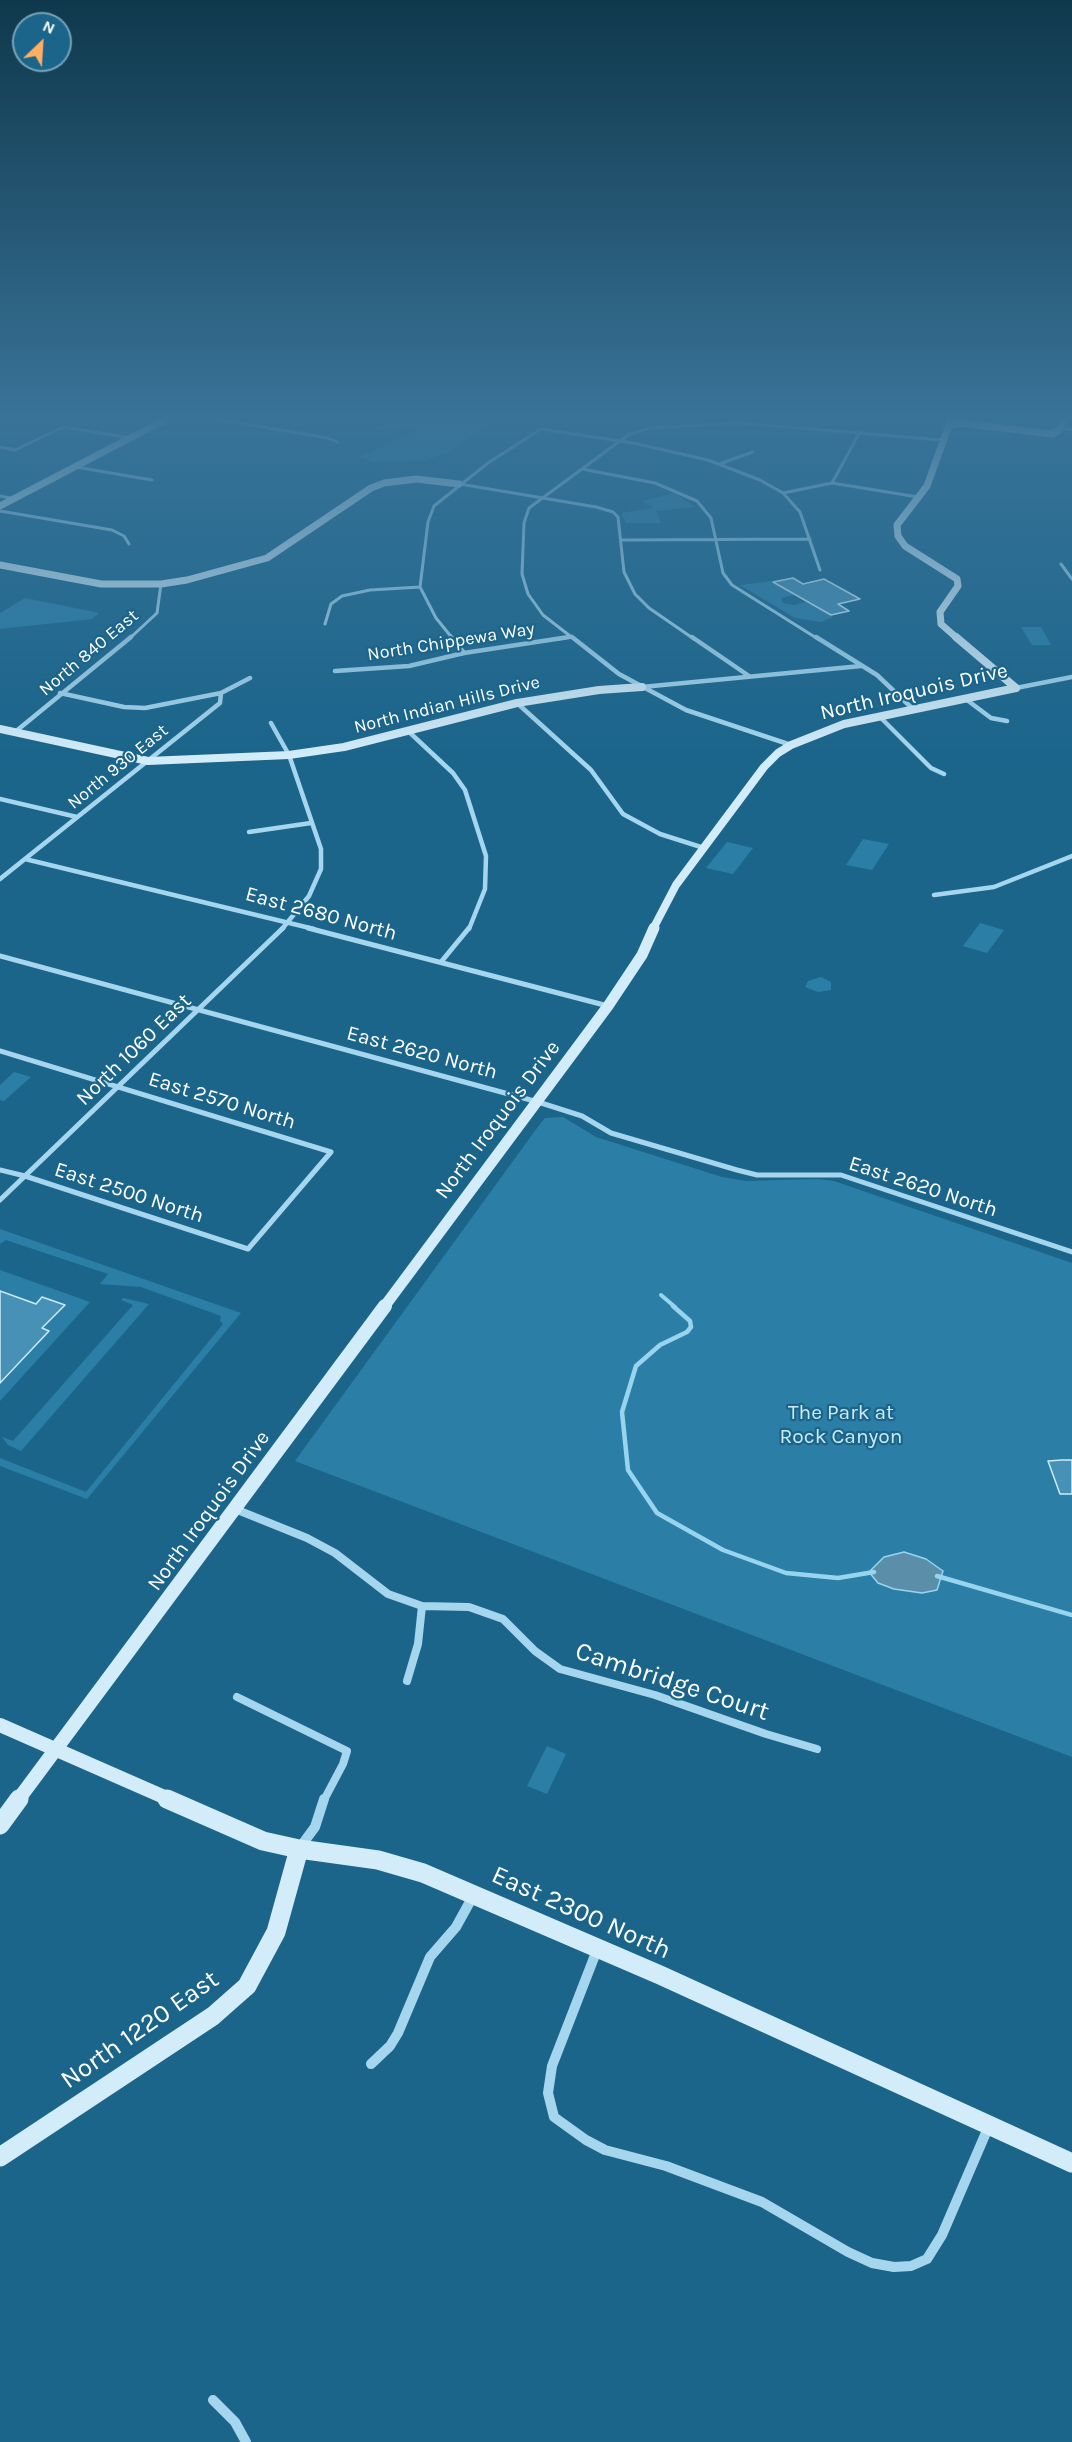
<!DOCTYPE html>
<style>
body{margin:0}
#map{position:relative;width:1072px;height:2442px;overflow:hidden;background:#1b658b;font-family:Karla,sans-serif}
canvas{display:block}
.north{position:absolute;left:12px;top:12px;width:60px;height:60px;box-sizing:border-box;background:#1b658b;border:2px solid #76a3b9;border-radius:50%;rotate:25deg;font-size:16px;font-weight:700;line-height:24px;text-align:center;color:#fff}
.north::after{content:'';display:block;margin:auto;width:21px;height:27px;background:#ffae63;clip-path:polygon(50% 0,100% 100%,50% 72%,0 100%)}
</style>
<div id="map">
<canvas width="1072" height="2442"></canvas>
<div class="north">N</div>
</div>
<script>
const ctx = document.querySelector('canvas').getContext('2d');
ctx.lineJoin = 'round';
function fill(path, color) { ctx.fillStyle = color; ctx.fill(path, 'evenodd'); }
const poly = rows => new Path2D(rows.map(r => 'M' + r).join(''));
function strokePath(path, color, width, dash) { ctx.strokeStyle = color; ctx.lineWidth = width; ctx.lineCap = dash ? 'butt' : 'round'; ctx.setLineDash(dash || []); ctx.stroke(path); }
function label(font, color, halo, rows, align = 'center') {
  ctx.font = font + ' Karla,sans-serif'; ctx.lineWidth = 4.5; ctx.setLineDash([]); ctx.textBaseline = 'middle'; ctx.strokeStyle = halo; ctx.fillStyle = color; for (const [text, x, y, turn = 0] of rows) {
    ctx.save(); ctx.translate(x, y); ctx.rotate((+turn || 0) * Math.PI / 180); ctx.textAlign = isNaN(turn) ? turn : align; if (halo) ctx.strokeText(text, 0, 0); ctx.fillText(text, 0, 0); ctx.restore();
  }
}
fill(poly([
 [422,415,509,415,489,425,447,453,423,461,372,462,359,457,421,429,391,431,371,428,395,420],
 [675,493,695,507,656,511,661,523,626,523,621,513,654,508,642,501],
 [772,581,794,595,781,598,783,603,794,605,808,601,833,617,821,622,795,618,740,585],
 [25,598,90,611,99,613,92,619,0,629,0,613],
 [1021,627,1041,627,1051,645,1032,645],
 [863,839,889,844,872,870,846,865],
 [727,842,753,848,733,874,706,868],
 [980,923,1004,930,987,953,963,946],
 [821,977,831,982,831,990,818,992,805,987,808,981],
 [14,1072,31,1077,4,1101,0,1100,0,1085],
 [563,1117,596,1137,722,1177,746,1181,818,1179,834,1181,1072,1263,1072,1757,295,1461,537,1128,545,1118],
 [0,1229,241,1313,87,1499,0,1466,0,1458,86,1492,223,1324,220,1321,221,1316,141,1287,100,1284,108,1274,6,1240,0,1244],
 [0,1270,90,1302,0,1401,0,1383,48,1331,42,1328,64,1305,42,1297,28,1312,15,1296,0,1291],
 [123,1298,149,1304,21,1451,8,1445,2,1437,13,1441,133,1305,121,1300],
 [547,1746,566,1754,547,1794,527,1786]
]), '#2b7fa7');
const water = poly([
 [904,1552,926,1559,943,1571,937,1590,922,1593,894,1589,878,1583,869,1572,884,1557,904,1552]
]);
fill(water, '#5b8ea8');
strokePath(water, '#99d4ef', 1.5);
strokePath(poly([
 [661,1295,675,1307]
]), '#99d4ef', 4);
strokePath(poly([
 [673,1306,690,1321,691,1327,687,1332,660,1345,636,1366,622,1412,628,1470,657,1513,723,1550,786,1573,838,1578,874,1572],
 [937,1576,1072,1615]
]), '#99d4ef', 4.5);
const building = poly([
 [793,578,803,584,824,579,860,599,838,604,849,611,831,615,773,582,793,578],
 [0,1291,36,1304,42,1297,65,1305,42,1328,49,1331,0,1383,0,1291],
 [1062,1460,1072,1460,1072,1494,1060,1494,1048,1461,1062,1460]
]);
fill(building, '#4891b6');
strokePath(building, '#ccebf9', 1.5);
strokePath(poly([
 [192,415,328,438,337,442],
 [951,415,948,421,951,424],
 [1060,428,1072,430],
 [0,447,15,450,63,427,131,438],
 [722,463,753,452],
 [76,467,152,480],
 [582,469,655,483,697,501,711,518,723,573,732,585,818,639],
 [832,483,918,497],
 [460,484,596,507,613,512,618,517,624,572,635,594,649,608,694,639],
 [783,493,832,483,860,432],
 [0,496,15,499],
 [0,511,112,530,124,536,129,544],
 [622,540,810,539],
 [1061,564,1072,579],
 [325,624,331,604,342,596,370,590,420,587],
 [129,639,157,613,161,584],
 [453,639,436,618,420,587,428,522,434,506,488,463,541,429,633,443,708,460,760,480,783,493,800,512,820,570],
 [559,639,570,637],
 [574,639,543,615,528,594,522,574,524,523,529,508,628,435,650,428,740,423,942,440]
]), '#a6d6ed', 3);
strokePath(poly([
 [451,637,464,653],
 [572,637,619,674,686,710,791,745],
 [692,637,749,676],
 [816,637,877,675,914,710],
 [335,671,409,666,464,653,569,637],
 [642,687,861,666],
 [1016,688,1072,677],
 [60,693,124,707,145,708,221,693],
 [967,700,991,718,1007,721],
 [517,703,591,770,623,814,660,834,704,848],
 [879,716,931,768,944,774],
 [271,723,289,755,321,849,321,869,309,896,282,929],
 [407,730,453,773,465,790,486,856,485,889,469,929],
 [15,732,131,637],
 [0,799,77,817],
 [249,832,311,823],
 [25,859,314,929],
 [0,879,220,703,221,693,250,678],
 [934,895,994,887,1072,856]
]), '#a6d6ed', 4.5);
strokePath(poly([
 [308,928,608,1006],
 [0,956,538,1102,582,1116,611,1133,737,1170,757,1175,841,1175,1072,1252],
 [441,962,469,928],
 [0,1051,331,1152,248,1249,25,1176,0,1170],
 [0,1200,283,928]
]), '#a6d6ed', 5);
strokePath(poly([
 [235,1509,307,1538,335,1553,388,1594,422,1606,469,1607,503,1619,535,1651,560,1669,655,1695,766,1734,817,1749],
 [407,1681,418,1644,422,1606],
 [237,1697,347,1751,343,1764,324,1800]
]), '#a6d6ed', 8);
strokePath(poly([
 [301,1846,315,1827,324,1799],
 [597,1950,552,2066,548,2093,554,2117,586,2140,605,2150,666,2166,762,2202,848,2252,872,2263,894,2267,911,2266,927,2259,942,2235,988,2128],
 [371,2064,390,2046,398,2033,430,1957,456,1927,472,1898],
 [213,2400,235,2422,246,2442]
]), '#a6d6ed', 10);
strokePath(poly([
 [0,506,174,415],
 [0,565,101,584,161,584,187,580,267,558,371,488,384,483,416,479,459,484],
 [958,639,941,624,940,612,958,586,957,579,905,546,898,536,897,525,927,486,949,425,960,423,1052,434,1058,431,1068,415]
]), '#d3ecf9', 7);
strokePath(poly([
 [956,637,1016,688],
 [0,729,148,761,289,755,344,747,517,703,599,690,642,687],
 [653,929,676,885,764,767,778,753,791,745,844,724,1016,688]
]), '#d3ecf9', 8);
strokePath(poly([
 [384,1307,608,1006,642,955,654,928]
]), '#d3ecf9', 11);
strokePath(poly([
 [0,1725,171,1800],
 [18,1800,385,1306]
]), '#d3ecf9', 14);
strokePath(poly([
 [167,1799,263,1841,299,1849,378,1860,423,1873,660,1975,1072,2163],
 [0,1825,19,1799],
 [0,2157,213,2016,247,1986,276,1932,299,1849]
]), '#d3ecf9', 19);
const sky = ctx.createLinearGradient(0, 0, 0, 757);
sky.addColorStop(0, '#0f384c');
sky.addColorStop(0.55, '#397398');
sky.addColorStop(1, '#39739800');
ctx.fillStyle = sky;
ctx.fillRect(0, 0, 1072, 757);
label('18px', '#fff', '#1b658b', [
 ["North Chippewa Way",451,642,-9],
 ["North 840 East",89,653,-40],
 ["North Indian Hills Drive",447,705,-14],
 ["North 930 East",118,767,-39]
]);
label('21px', '#fff', '#1b658b', [
 ["North Iroquois Drive",914,692,-13],
 ["East 2680 North",321,914,15],
 ["North 1060 East",134,1050,-44],
 ["East 2620 North",422,1053,15],
 ["East 2570 North",222,1101,17],
 ["North Iroquois Drive",498,1120,-53],
 ["East 2620 North",923,1187,18],
 ["East 2500 North",129,1193,18],
 ["North Iroquois Drive",209,1511,-54]
]);
label('21px', '#ccebf9', '#1b658b', [
 ["The Park at",841,1413],
 ["Rock Canyon",841,1437]
]);
label('26px', '#fff', '#1b658b', [
 ["Cambridge Court",672,1682,18],
 ["East 2300 North",581,1913,24],
 ["North 1220 East",140,2030,-35]
]);
</script>
